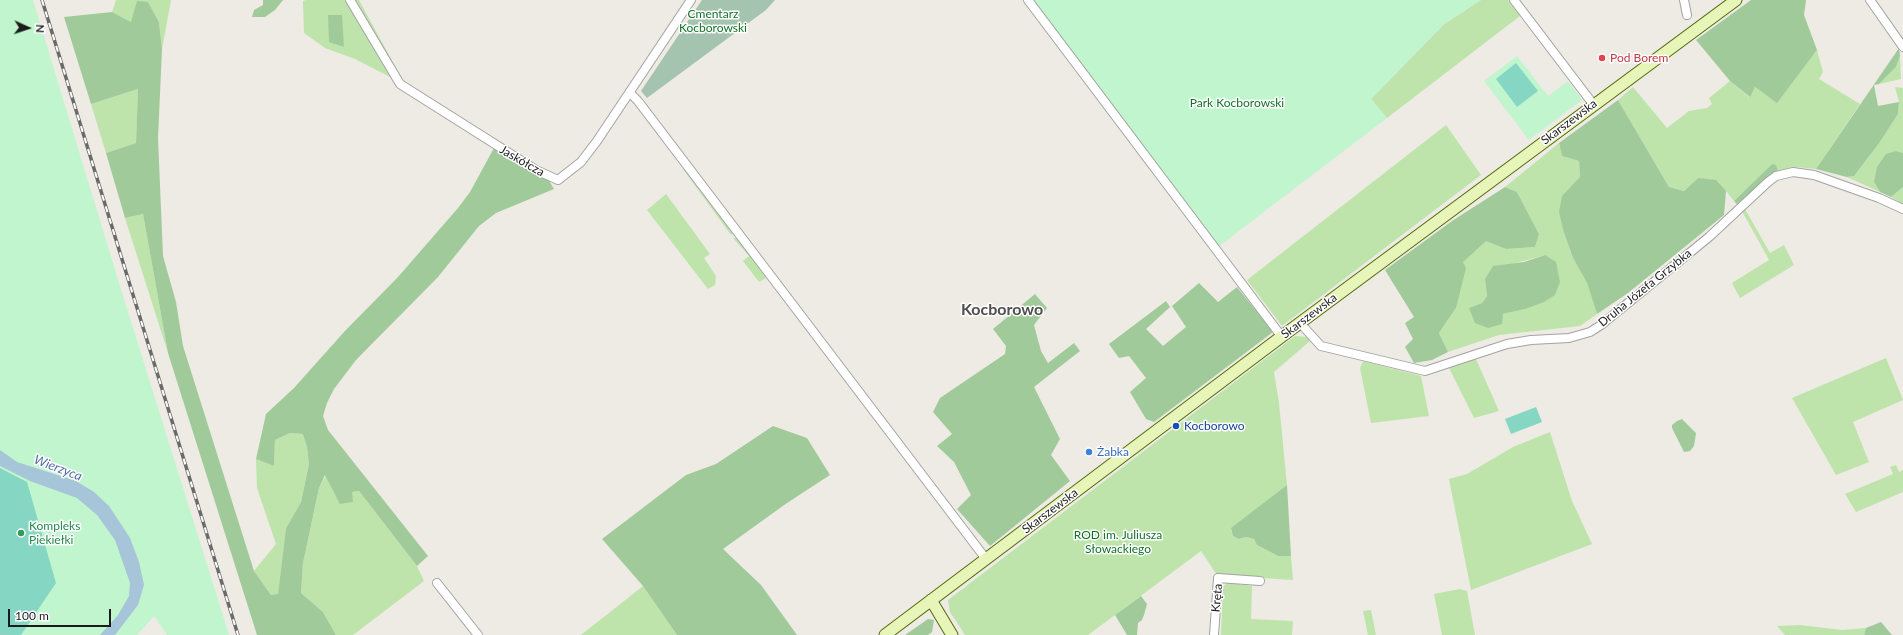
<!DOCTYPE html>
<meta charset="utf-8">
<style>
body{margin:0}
#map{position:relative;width:1903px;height:635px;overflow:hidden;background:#edebe3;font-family:Lato,sans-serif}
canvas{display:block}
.north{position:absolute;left:8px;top:8px;width:40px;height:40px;-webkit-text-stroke:3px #fff;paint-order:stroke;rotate:93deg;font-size:11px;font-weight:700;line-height:16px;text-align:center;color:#1c1c1c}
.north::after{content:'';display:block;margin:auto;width:14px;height:18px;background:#1c1c1c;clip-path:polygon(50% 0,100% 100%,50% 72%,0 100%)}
.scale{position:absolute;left:8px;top:609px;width:103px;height:18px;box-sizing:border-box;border:2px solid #1c1c1c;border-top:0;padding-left:5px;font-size:12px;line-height:14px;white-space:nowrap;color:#1c1c1c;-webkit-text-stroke:3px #fff;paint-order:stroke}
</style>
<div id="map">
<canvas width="1903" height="635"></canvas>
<div class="north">N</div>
<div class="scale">100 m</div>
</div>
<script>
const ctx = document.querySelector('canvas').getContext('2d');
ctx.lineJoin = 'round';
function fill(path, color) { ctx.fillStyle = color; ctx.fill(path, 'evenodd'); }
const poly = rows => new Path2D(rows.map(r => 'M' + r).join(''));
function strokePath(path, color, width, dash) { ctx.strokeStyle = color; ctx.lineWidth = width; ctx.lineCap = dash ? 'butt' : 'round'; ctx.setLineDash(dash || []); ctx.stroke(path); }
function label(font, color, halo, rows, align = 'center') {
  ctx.font = font + ' Lato,sans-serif'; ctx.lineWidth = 3; ctx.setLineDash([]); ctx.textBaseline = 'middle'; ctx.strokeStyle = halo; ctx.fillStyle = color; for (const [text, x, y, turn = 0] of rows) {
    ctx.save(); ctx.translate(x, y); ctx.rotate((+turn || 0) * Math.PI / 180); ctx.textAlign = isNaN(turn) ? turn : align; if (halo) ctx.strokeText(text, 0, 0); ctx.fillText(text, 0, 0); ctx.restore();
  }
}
fill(poly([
 [116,0,171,0,162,49,159,22,148,2,131,22,112,12],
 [306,0,348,0,394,79,355,59,325,48,304,33,303,1],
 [353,0,359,0,403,81],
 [1481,0,1508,0,1520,16,1387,118,1371,99,1444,24],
 [1817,50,1823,72,1819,79,1860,104,1816,169,1796,167,1778,172,1772,164,1734,201,1726,191,1698,178,1684,191,1669,187,1618,100,1633,87,1667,128,1689,111,1707,108,1712,104,1709,98,1730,81,1749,97,1755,87,1777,102],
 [1900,56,1901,79,1879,84,1896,67],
 [1895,87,1903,88,1903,153,1896,151,1874,182,1880,192,1847,177,1854,176,1880,142,1898,114,1899,102],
 [138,89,136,143,106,153,91,104],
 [1446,125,1481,175,1282,326,1247,280],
 [1559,143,1562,156,1579,161,1580,177,1577,181,1564,233,1573,258,1587,283,1597,314,1580,326,1499,335,1448,352,1439,333,1456,308,1462,262,1486,240,1506,249,1535,247,1539,234,1517,192,1505,187],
 [1545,255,1525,309,1503,314,1469,308,1482,303,1487,296,1485,279,1512,264],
 [683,169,687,169,733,231,733,233,731,235],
 [1903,187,1903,204,1891,197],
 [666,194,710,254,704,258,716,276,715,285,708,289,647,210],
 [1745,209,1770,253,1784,245,1794,265,1740,298,1732,283,1769,260,1742,211],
 [143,214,168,353,125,218],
 [733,238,738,238,766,278,759,282,743,261,749,256],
 [1295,336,1307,337,1310,341,1274,372,1279,403,1287,485,1231,529,1233,536,1239,539,1246,537,1254,539,1257,545,1278,556,1291,556,1293,580,1217,575,1201,551,1088,635,965,635,950,612,948,600],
 [1886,358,1903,400,1853,422,1869,462,1836,475,1792,398],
 [1476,359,1499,411,1474,418,1449,368],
 [1363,361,1421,376,1429,416,1371,423,1360,368],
 [1550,432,1572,501,1592,544,1471,590,1449,479,1467,474,1513,447],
 [290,433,304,434,307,447,309,464,301,502,286,528,278,595,271,595,254,571,276,544,257,488,256,459,274,466,275,440],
 [1896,465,1899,472,1903,470,1903,492,1856,512,1845,494,1893,474,1890,467],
 [326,475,352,492,359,491,417,566,424,581,353,635,336,635,323,612,301,593,303,563,319,488],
 [1228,583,1252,586,1251,619,1293,621,1292,635,1221,635,1223,586],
 [643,586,677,635,581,635],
 [1460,589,1467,591,1475,635,1442,635,1434,594],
 [1371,610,1376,635,1368,635,1363,611],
 [1800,625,1842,630,1866,628,1864,635,1785,635,1777,626]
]), '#bee4ab');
fill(poly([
 [263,0,283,0,275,10,265,17,252,17,254,10,263,5],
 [1751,0,1806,0,1804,15,1817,50,1777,103,1755,87,1750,97,1730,81,1696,40],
 [137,1,148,2,159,22,162,49,158,138,163,256,176,302,183,346,254,571,271,595,278,594,286,528,301,502,309,464,307,447,303,434,290,433,275,440,274,466,256,459,266,414,294,388,344,332,398,277,458,208,470,192,494,148,548,179,554,189,496,213,479,226,438,277,356,360,334,389,327,403,323,416,328,430,428,556,417,566,359,491,352,492,353,502,340,504,325,475,319,488,303,563,301,593,323,612,336,635,257,635,168,353,143,214,125,218,106,153,136,143,138,89,91,104,64,17,112,12,131,22],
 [328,15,342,15,344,47,329,42],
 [1899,48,1900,56,1896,67,1879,84,1874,85,1878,106,1899,102,1898,114,1880,142,1854,176,1847,177,1816,169],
 [1618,100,1669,187,1684,191,1698,178,1716,180,1726,191,1724,215,1628,293,1597,314,1587,283,1573,258,1564,233,1559,212,1562,196,1580,177,1579,161,1562,156,1559,143],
 [1896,151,1903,153,1903,187,1891,197,1880,192,1874,182,1877,167,1886,154],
 [1772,164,1776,165,1778,172,1771,175,1737,204,1734,201],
 [1505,187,1517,192,1539,234,1535,247,1506,249,1486,241,1463,262,1466,268,1456,308,1439,333,1448,352,1432,360,1414,363,1405,347,1413,339,1405,323,1414,317,1385,270,1452,221],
 [1545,255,1556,262,1560,282,1555,295,1544,302,1525,309,1503,314,1502,324,1488,328,1475,323,1469,308,1482,303,1487,296,1485,279,1493,266,1524,262],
 [1199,283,1218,302,1237,287,1273,332,1154,422,1146,419,1130,392,1146,378,1129,356,1119,358,1109,344,1166,301,1170,307,1146,329,1163,346,1186,327,1172,306],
 [1035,294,1047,308,1034,325,1041,351,1048,363,1074,343,1080,351,1034,387,1060,439,1051,455,1070,481,990,546,957,509,971,495,954,462,937,446,952,434,933,412,940,398,1005,354,1006,346,993,329],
 [1682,419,1696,433,1694,446,1690,451,1684,452,1672,428,1672,425,1677,421],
 [773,426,807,438,830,475,787,503,723,549,761,585,797,635,677,635,643,586,602,539,686,475,716,464],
 [1287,485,1291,556,1278,556,1257,545,1254,539,1246,537,1239,539,1233,536,1231,528],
 [1141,596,1147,604,1144,615,1142,620,1138,623,1137,635,1127,635,1115,615],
 [928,619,934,620,932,632,928,635,905,635],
 [1881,622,1892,635,1864,635,1866,628]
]), '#a1ca9a');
fill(poly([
 [702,0,775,0,766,10,647,98,641,91]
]), '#a5c4af');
fill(poly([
 [0,0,33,0,119,283,229,635,167,635,154,616,137,635,0,635],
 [1031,0,1481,0,1444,24,1371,99,1387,118,1218,247],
 [1517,56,1548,96,1568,81,1582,100,1529,140,1484,81]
]), '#c1f5ce');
fill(poly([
 [1516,63,1538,91,1517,107,1496,79],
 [1536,407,1542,422,1511,434,1505,419],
 [0,468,27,482,56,583,21,635,0,635]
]), '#85d7c4');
fill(poly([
 [0,450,17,462,76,481,94,492,109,506,130,538,139,562,144,585,138,605,115,635,100,635,118,615,129,596,130,583,115,540,97,515,77,498,30,481,0,466]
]), '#a6c5d8');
const street = poly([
 [350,0,400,84,536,170,558,180,581,162,597,141,691,0],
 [1028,0,1282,337],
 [1514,0,1593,104],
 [1684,0,1687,15],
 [1870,0,1903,47],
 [630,93,638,101,986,559],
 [1300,323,1321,346,1425,371,1507,344,1531,340,1569,338,1590,332,1601,325,1709,237,1768,182,1776,176,1793,172,1814,175,1879,198,1903,209],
 [437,583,478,635],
 [1214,635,1218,578,1260,581]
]);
const secondary = poly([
 [931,600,952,635],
 [885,635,1289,331,1736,0]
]);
strokePath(street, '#a3a3a3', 10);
strokePath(secondary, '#526b0c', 13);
strokePath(street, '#fff', 8);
strokePath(secondary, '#e8f5b9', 11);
const rail = poly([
 [42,0,238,635]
]);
strokePath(rail, '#6a6a6a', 3.5);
strokePath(rail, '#fff', 2, [6]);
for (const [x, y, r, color] of [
 [1602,58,4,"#e0444e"],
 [1176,426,4,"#1a4fb4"],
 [1089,452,4,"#3f7fe0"],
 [21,533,4,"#2e9e5b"]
]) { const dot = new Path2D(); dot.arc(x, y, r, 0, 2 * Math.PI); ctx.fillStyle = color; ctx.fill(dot); strokePath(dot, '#fff', 1.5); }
label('12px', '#127229', '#fff', [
 ["Cmentarz",713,14],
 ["Kocborowski",713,28],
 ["Park Kocborowski",1237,103],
 ["ROD im. Juliusza",1118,535],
 ["Słowackiego",1118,549]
]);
label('12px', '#be3a42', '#fff', [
 ["Pod Borem",1610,58]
], 'left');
label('12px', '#1c1c1c', '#fff', [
 ["Skarszewska",1569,122,-37],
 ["Jaskółcza",522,161,30],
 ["Druha Józefa Grzybka",1645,288,-39],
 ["Skarszewska",1309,316,-37],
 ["Skarszewska",1050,511,-37],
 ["Kręta",1217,598,-85]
]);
label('12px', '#164399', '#fff', [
 ["Kocborowo",1184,426]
], 'left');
label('12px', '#366cbe', '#fff', [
 ["Żabka",1097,452]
], 'left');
label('12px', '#27864d', '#fff', [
 ["Kompleks",29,526],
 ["Piekiełki",29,540]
], 'left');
label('italic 13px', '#506da5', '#fff', [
 ["Wierzyca",58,468,21]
]);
label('bold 16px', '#4f4f4f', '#fff', [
 ["Kocborowo",1002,310]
]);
</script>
